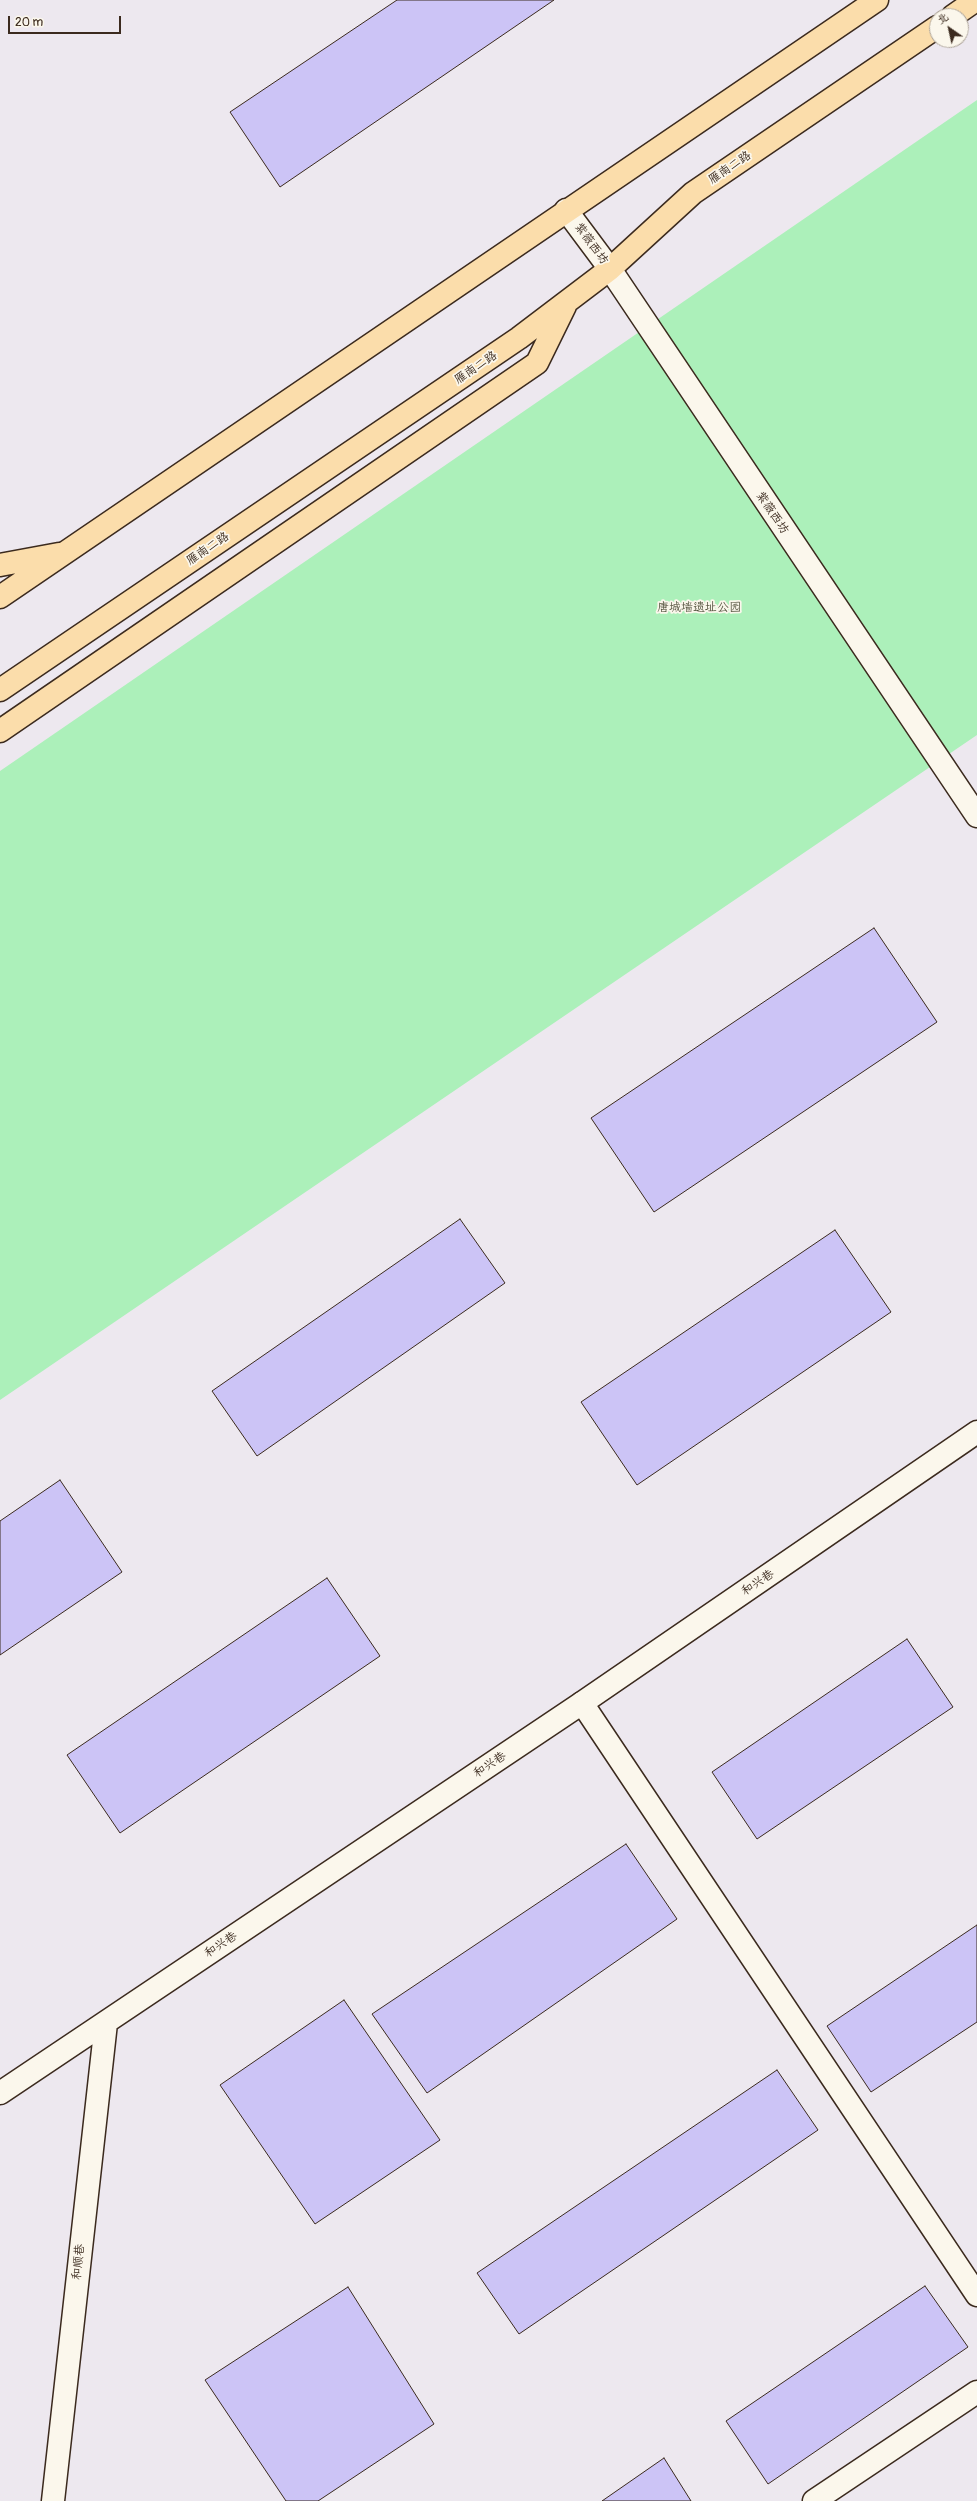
<!DOCTYPE html>
<meta charset="utf-8">
<style>
body{margin:0}
#map{position:relative;width:977px;height:2501px;overflow:hidden;background:#ede8ef;font-family:Pangolin,"LXGW WenKai TC",sans-serif}
canvas{display:block}
.north{position:absolute;left:929px;top:8px;width:40px;height:40px;box-sizing:border-box;background:#fbf7ec;border:1px solid #aea59a;border-radius:50%;rotate:326deg;font-size:11px;font-weight:700;line-height:16px;text-align:center;color:#3b2a1e}
.north::after{content:'';display:block;margin:auto;width:14px;height:18px;background:#3b2a1e;clip-path:polygon(50% 0,100% 100%,50% 72%,0 100%)}
.scale{position:absolute;left:8px;top:16px;width:113px;height:18px;box-sizing:border-box;border:2px solid #3b2a1e;border-top:0;padding-left:5px;font-size:12px;line-height:14px;white-space:nowrap;color:#3b2a1e;-webkit-text-stroke:3px #fbf7ec;paint-order:stroke}
</style>
<div id="map">
<canvas width="977" height="2501"></canvas>
<div class="north">北</div>
<div class="scale">20 m</div>
</div>
<script>
const ctx = document.querySelector('canvas').getContext('2d');
ctx.lineJoin = 'round';
function fill(path, color) { ctx.fillStyle = color; ctx.fill(path, 'evenodd'); }
const poly = rows => new Path2D(rows.map(r => 'M' + r).join(''));
function strokePath(path, color, width, dash) { ctx.strokeStyle = color; ctx.lineWidth = width; ctx.lineCap = dash ? 'butt' : 'round'; ctx.setLineDash(dash || []); ctx.stroke(path); }
function label(font, color, halo, rows, align = 'center') {
  ctx.font = font + ' Pangolin,"LXGW WenKai TC",sans-serif'; ctx.lineWidth = 3.5; ctx.setLineDash([]); ctx.textBaseline = 'middle'; ctx.strokeStyle = halo; ctx.fillStyle = color; for (const [text, x, y, turn = 0] of rows) {
    ctx.save(); ctx.translate(x, y); ctx.rotate((+turn || 0) * Math.PI / 180); ctx.textAlign = isNaN(turn) ? turn : align; if (halo) ctx.strokeText(text, 0, 0); ctx.fillText(text, 0, 0); ctx.restore();
  }
}
fill(poly([
 [977,100,977,735,0,1400,0,771]
]), '#acf0ba');
const building = poly([
 [397,0,554,0,280,187,230,112,397,0],
 [874,928,937,1022,654,1212,591,1118,874,928],
 [460,1219,505,1283,257,1456,212,1391,460,1219],
 [835,1230,891,1312,637,1485,581,1402,835,1230],
 [60,1480,122,1572,0,1655,0,1521,60,1480],
 [327,1578,380,1656,120,1833,67,1755,327,1578],
 [907,1639,953,1707,757,1839,712,1772,907,1639],
 [626,1844,677,1919,427,2093,372,2014,626,1844],
 [977,1925,977,2022,871,2092,827,2026,977,1925],
 [344,2000,440,2140,315,2224,220,2085,344,2000],
 [777,2070,818,2130,519,2334,477,2273,777,2070],
 [925,2286,968,2347,768,2484,726,2421,925,2286],
 [348,2287,434,2424,318,2501,286,2501,205,2380,348,2287],
 [664,2458,691,2501,602,2501,664,2458]
]);
fill(building, '#ccc4f6');
strokePath(building, '#3b2a1e', 1);
const street = poly([
 [582,1703,977,2295],
 [814,2501,977,2392]
]);
const secondary = poly([
 [566,210,610,269,977,816],
 [0,2093,582,1703,977,1432],
 [53,2501,106,2023]
]);
const primary = poly([
 [953,16,976,0],
 [0,565,59,554],
 [0,597,877,0],
 [0,690,519,338,610,269,693,193,937,27],
 [0,731,537,363,565,306]
]);
strokePath(street, '#3b2a1e', 25);
strokePath(secondary, '#3b2a1e', 25);
strokePath(primary, '#3b2a1e', 25);
strokePath(street, '#fbf7ec', 22);
strokePath(secondary, '#fbf7ec', 22);
strokePath(primary, '#fbddab', 22);
label('12px', '#3b2a1e', '#fbf7ec', [
 ["雁南二路",730,168,-34],
 ["紫薇西坊",591,244,54],
 ["雁南二路",476,368,-34],
 ["紫薇西坊",772,513,56],
 ["雁南二路",208,549,-34],
 ["和兴巷",758,1583,-34],
 ["和兴巷",490,1765,-34],
 ["和兴巷",221,1945,-34],
 ["和顺巷",79,2262,-84]
]);
label('12px', '#52523d', '#fbf7ec', [
 ["唐城墙遗址公园",699,608]
]);
</script>
